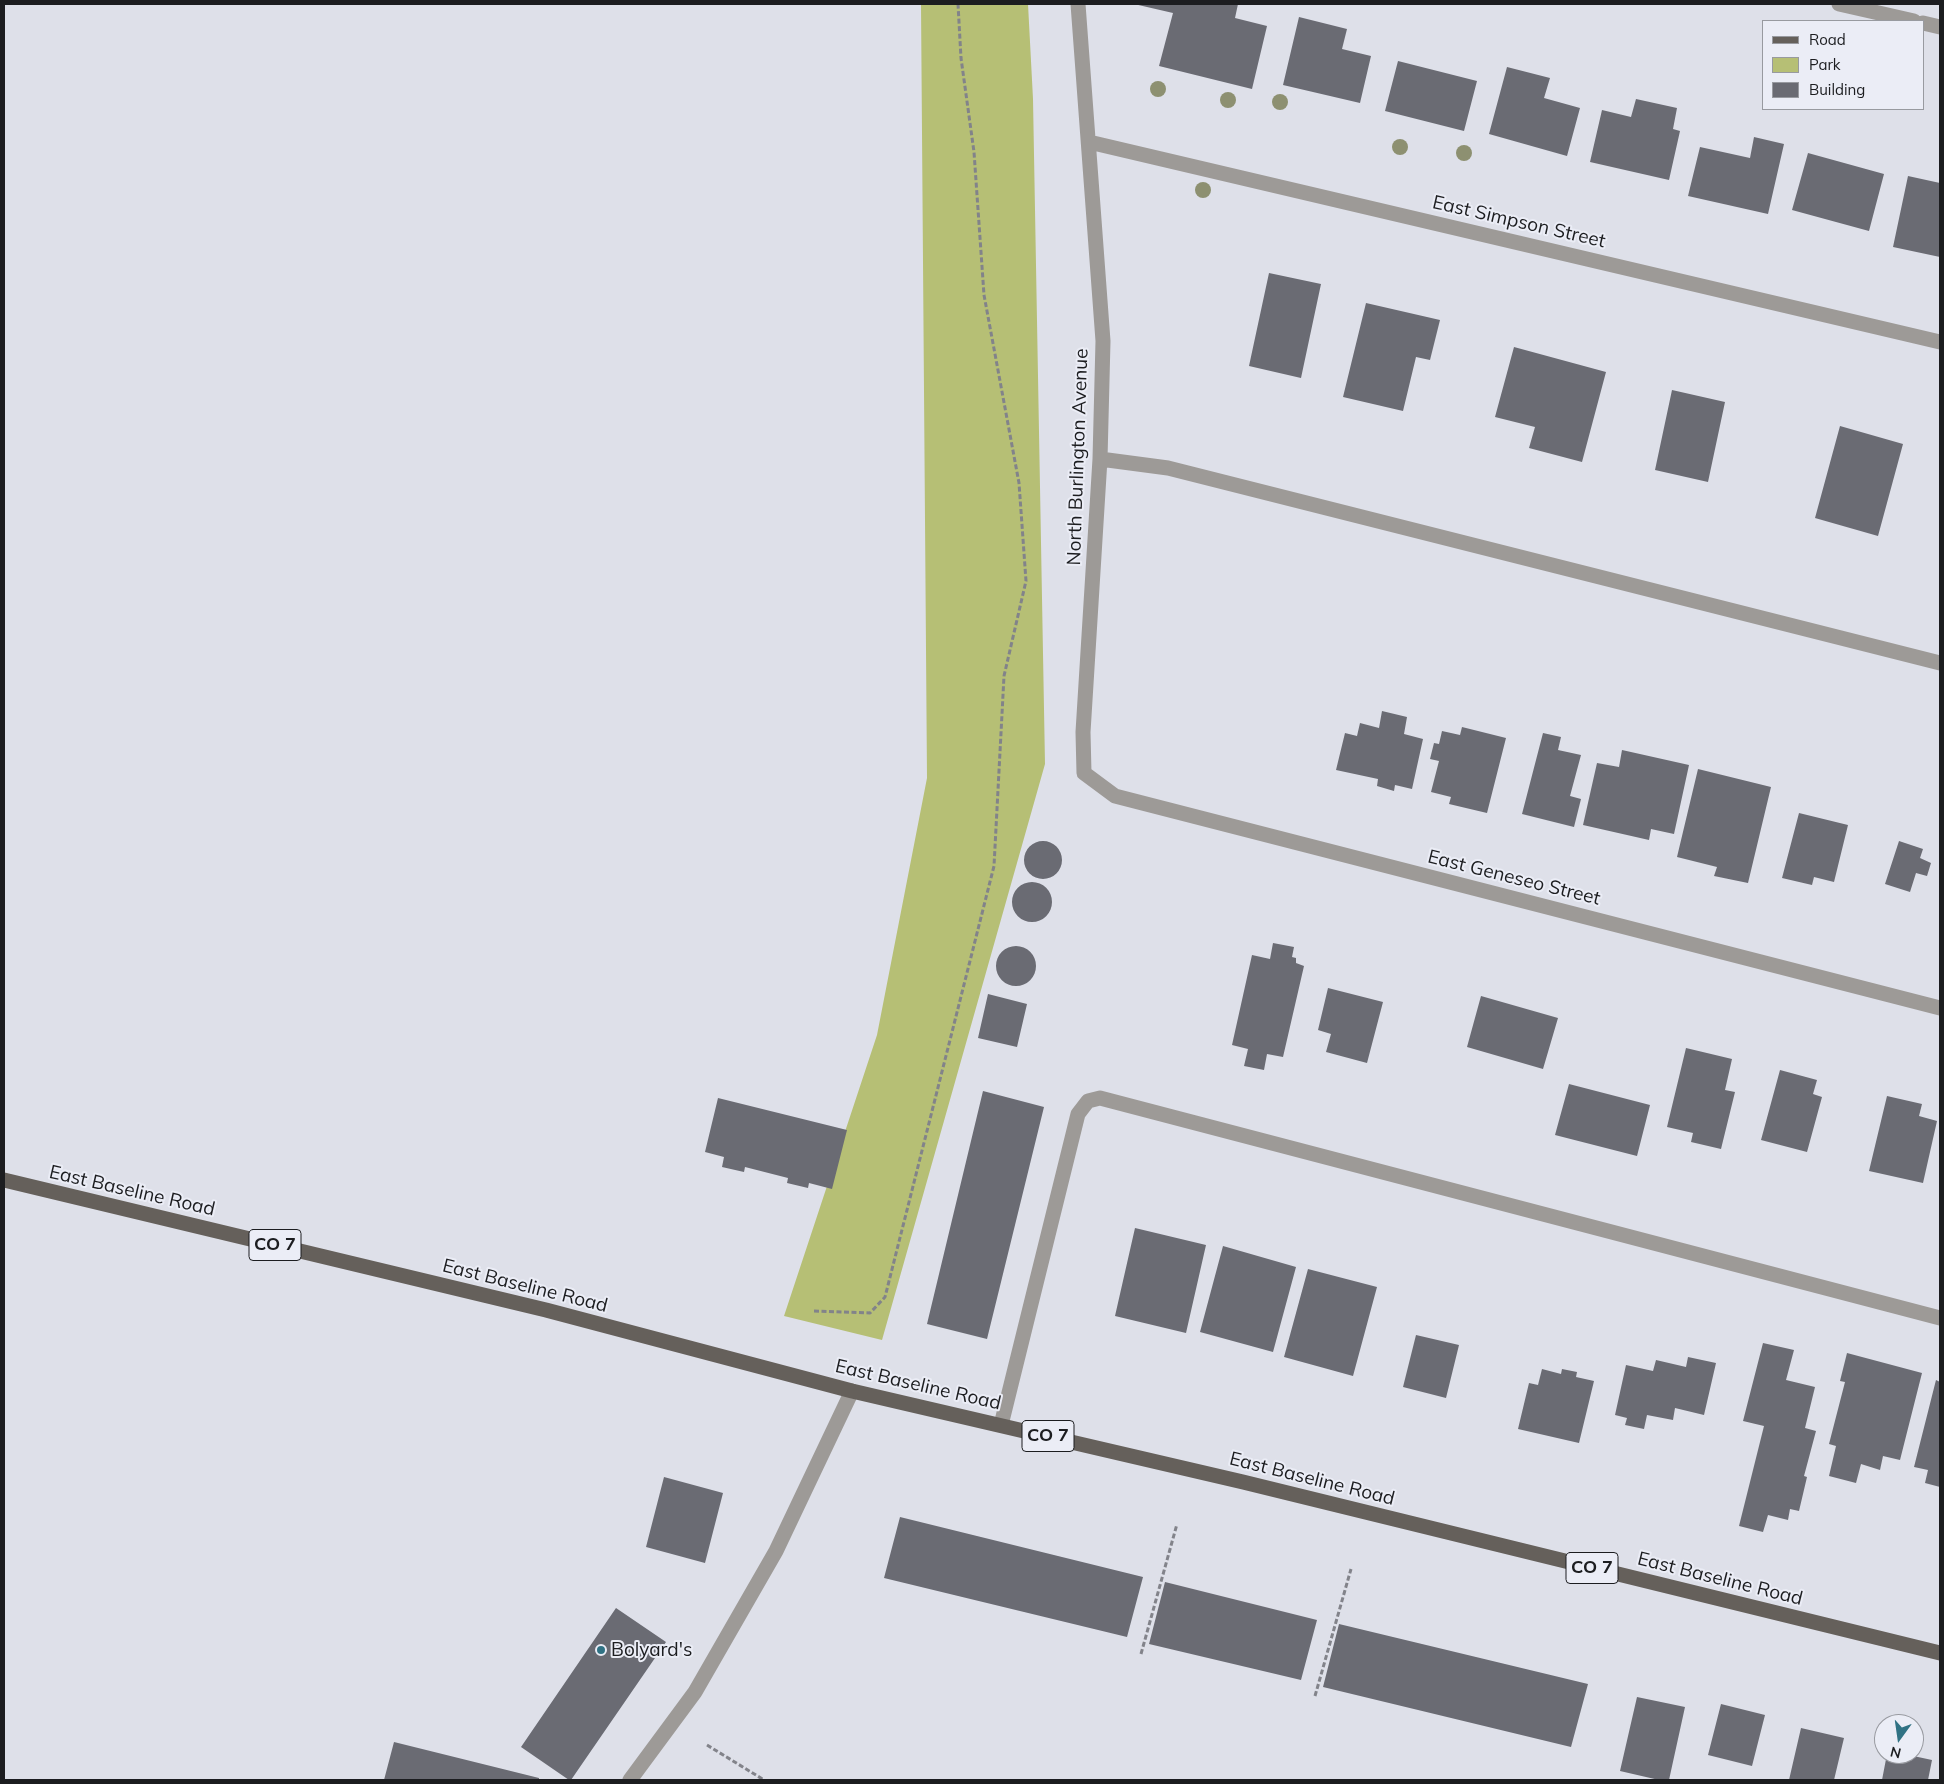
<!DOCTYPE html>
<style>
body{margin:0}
#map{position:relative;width:1944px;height:1784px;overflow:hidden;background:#dee0e9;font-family:Mulish,sans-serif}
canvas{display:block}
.frame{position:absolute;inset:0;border:5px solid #1c1d20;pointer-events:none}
.legend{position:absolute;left:1762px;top:20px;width:162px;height:90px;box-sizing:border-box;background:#ebedf6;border:1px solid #989aa0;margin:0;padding:6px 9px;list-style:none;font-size:15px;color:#1c1d20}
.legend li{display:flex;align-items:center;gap:10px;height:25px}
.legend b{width:25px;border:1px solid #989aa0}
.north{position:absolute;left:1874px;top:1714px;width:50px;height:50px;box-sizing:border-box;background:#ebedf6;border:1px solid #989aa0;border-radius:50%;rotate:194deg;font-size:14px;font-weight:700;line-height:20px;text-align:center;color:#1c1d20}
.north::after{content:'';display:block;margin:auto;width:18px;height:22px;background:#307284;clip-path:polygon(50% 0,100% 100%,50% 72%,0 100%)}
</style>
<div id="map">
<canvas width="1944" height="1784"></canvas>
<div class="frame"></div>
<ul class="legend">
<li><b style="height:6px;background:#65605b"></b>Road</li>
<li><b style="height:14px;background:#b6bf75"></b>Park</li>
<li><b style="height:14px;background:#6a6b73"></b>Building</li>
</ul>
<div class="north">N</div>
</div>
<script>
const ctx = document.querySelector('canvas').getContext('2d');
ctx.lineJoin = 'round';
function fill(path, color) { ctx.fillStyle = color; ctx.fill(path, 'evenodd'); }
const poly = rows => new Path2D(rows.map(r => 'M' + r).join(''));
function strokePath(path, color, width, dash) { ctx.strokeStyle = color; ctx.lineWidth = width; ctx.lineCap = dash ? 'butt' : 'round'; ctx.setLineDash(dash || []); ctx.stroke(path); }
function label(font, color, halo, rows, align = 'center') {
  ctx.font = font + ' Mulish,sans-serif'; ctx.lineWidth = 4; ctx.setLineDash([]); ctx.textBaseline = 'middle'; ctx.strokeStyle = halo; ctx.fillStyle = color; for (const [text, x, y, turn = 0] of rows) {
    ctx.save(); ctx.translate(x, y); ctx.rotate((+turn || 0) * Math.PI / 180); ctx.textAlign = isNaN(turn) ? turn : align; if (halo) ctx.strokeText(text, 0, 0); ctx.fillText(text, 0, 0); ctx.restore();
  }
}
fill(poly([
 [921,4,1028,4,1033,99,1045,764,882,1340,784,1316,877,1035,927,778]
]), '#b6bf75');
fill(poly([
 [1134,4,1238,4,1235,18,1267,26,1252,89,1159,66,1173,13],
 [1299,17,1347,29,1342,49,1371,56,1360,103,1283,85],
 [1398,61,1477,81,1464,131,1385,111],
 [1507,67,1550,78,1544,98,1580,108,1567,156,1489,134],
 [1636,99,1677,108,1673,129,1680,131,1669,180,1590,162,1602,110,1631,117],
 [1754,137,1784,144,1768,214,1688,196,1700,147,1750,158],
 [1808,153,1884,174,1869,231,1792,210],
 [1908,176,1940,183,1940,257,1893,247],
 [1269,273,1321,284,1301,378,1249,366],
 [1366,303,1440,320,1430,360,1416,357,1403,411,1343,397],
 [1514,347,1606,372,1582,462,1529,448,1535,427,1495,417],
 [1672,390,1725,402,1708,482,1655,470],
 [1840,426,1903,444,1878,536,1815,518],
 [1382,711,1407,717,1404,734,1423,739,1412,789,1395,785,1394,791,1377,786,1378,779,1336,770,1345,733,1357,736,1360,723,1379,728],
 [1462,727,1506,738,1487,813,1449,804,1451,797,1431,792,1439,761,1430,759,1434,743,1439,744,1442,731,1460,735],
 [1543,733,1561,737,1558,750,1581,755,1570,796,1581,799,1574,827,1522,814],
 [1622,750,1689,765,1674,834,1651,829,1649,840,1583,825,1597,763,1619,767],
 [1698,769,1771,787,1748,883,1714,876,1717,867,1677,857],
 [1799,813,1848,825,1834,882,1814,877,1812,885,1782,878],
 '1024 860a19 19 0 1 1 38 0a19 19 0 1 1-38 0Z',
 [1899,841,1923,849,1920,858,1931,863,1927,876,1916,873,1910,892,1885,884],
 '1012 902a20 20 0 1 1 40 0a20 20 0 1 1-40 0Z',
 [1273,943,1294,947,1292,957,1296,958,1296,963,1304,966,1283,1057,1267,1054,1264,1070,1244,1066,1248,1049,1232,1045,1252,955,1270,959],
 '996 966a20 20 0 1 1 40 0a20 20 0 1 1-40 0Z',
 [1328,988,1383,1002,1367,1063,1326,1052,1331,1034,1318,1030],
 [988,994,1027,1004,1017,1047,978,1038],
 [1481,996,1558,1018,1543,1069,1467,1047],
 [1686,1048,1732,1059,1725,1090,1735,1092,1721,1149,1691,1142,1693,1133,1667,1127],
 [1780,1070,1817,1080,1813,1094,1822,1097,1807,1152,1761,1140],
 [1569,1084,1650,1105,1637,1156,1555,1135],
 [983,1091,1044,1107,987,1339,927,1324],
 [1887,1096,1922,1104,1919,1116,1937,1121,1923,1183,1869,1171],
 [718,1098,847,1130,832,1189,809,1183,808,1188,787,1183,788,1178,745,1167,744,1172,722,1167,724,1157,705,1152],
 [1135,1228,1206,1245,1186,1333,1115,1316],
 [1223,1246,1296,1267,1273,1352,1200,1332],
 [1308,1269,1377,1287,1353,1376,1284,1357],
 [1416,1335,1459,1345,1446,1398,1403,1387],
 [1763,1343,1794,1350,1786,1380,1815,1387,1805,1428,1816,1431,1804,1476,1807,1477,1799,1511,1790,1509,1788,1520,1768,1515,1763,1532,1739,1526,1764,1426,1743,1421],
 [1847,1353,1922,1373,1900,1460,1883,1456,1880,1470,1861,1464,1856,1483,1829,1476,1836,1446,1829,1444,1845,1382,1840,1381],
 [1688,1357,1716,1363,1704,1415,1675,1408,1673,1420,1647,1415,1644,1429,1625,1425,1627,1418,1615,1415,1626,1365,1653,1371,1656,1360,1686,1367],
 [1542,1369,1561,1374,1562,1369,1577,1372,1576,1377,1594,1381,1579,1443,1518,1429,1529,1383,1538,1385],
 [1936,1380,1940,1382,1940,1487,1925,1483,1928,1470,1914,1467],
 [664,1477,723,1493,705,1563,646,1547],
 [900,1517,1143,1577,1127,1637,884,1578],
 [1165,1582,1317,1620,1301,1680,1149,1644],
 [616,1608,666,1642,571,1780,569,1780,521,1747],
 [1339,1624,1588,1684,1571,1747,1323,1687],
 [1637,1697,1685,1707,1669,1780,1659,1780,1620,1771],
 [1721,1704,1765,1715,1752,1766,1708,1755],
 [1801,1728,1844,1738,1834,1780,1789,1780],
 [394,1742,539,1778,539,1780,384,1780],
 [1887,1754,1904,1754,1932,1760,1928,1780,1882,1780]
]), '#6a6b73');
strokePath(poly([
 [814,1311,870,1313,885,1297,994,866,1004,676,1026,581,1019,483,984,295,974,152,961,58,958,4],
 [1141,1654,1177,1524],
 [1315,1696,1351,1569],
 [707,1745,764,1780]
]), '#82838a', 3, [5, 2.5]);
strokePath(poly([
 [1078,4,1103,341,1100,459,1083,732,1084,773,1115,796,1940,1008],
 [1839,4,1914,21],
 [1923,23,1940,27],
 [1089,142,1940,342],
 [1100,459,1168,468,1940,663],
 [1001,1425,1078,1114,1088,1101,1100,1098,1940,1318],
 [630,1780,695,1692,776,1551,852,1391]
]), '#9d9a97', 15);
strokePath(poly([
 [4,1180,546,1310,852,1391,1243,1482,1940,1653]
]), '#65605b', 15);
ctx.fillStyle = '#8d9071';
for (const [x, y] of [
 [1158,89],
 [1228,100],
 [1280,102],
 [1400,147],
 [1464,153],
 [1203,190]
]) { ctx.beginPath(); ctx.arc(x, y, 8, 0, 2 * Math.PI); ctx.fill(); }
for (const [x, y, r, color] of [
 [601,1650,5,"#307284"]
]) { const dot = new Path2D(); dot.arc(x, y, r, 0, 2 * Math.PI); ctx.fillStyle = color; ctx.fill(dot); strokePath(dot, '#ebedf6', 2); }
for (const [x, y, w] of [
 [275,1245,52],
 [1048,1436,52],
 [1592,1568,52]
]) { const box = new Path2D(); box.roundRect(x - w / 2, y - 15.5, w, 31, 4); ctx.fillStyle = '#ebedf6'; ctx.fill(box); strokePath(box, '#1c1d20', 1); }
label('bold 18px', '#1c1d20', null, [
 ["CO 7",275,1245],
 ["CO 7",1048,1436],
 ["CO 7",1592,1568]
]);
label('19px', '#1c1d20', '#ebedf6', [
 ["East Simpson Street",1519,222,13],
 ["North Burlington Avenue",1078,457,-88],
 ["East Geneseo Street",1514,878,14],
 ["East Baseline Road",132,1191,13],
 ["East Baseline Road",525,1286,14],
 ["East Baseline Road",918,1385,13],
 ["East Baseline Road",1312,1479,14],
 ["East Baseline Road",1720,1579,14]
]);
label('19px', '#1c1d20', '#ebedf6', [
 ["Bolyard's",611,1650]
], 'left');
</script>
